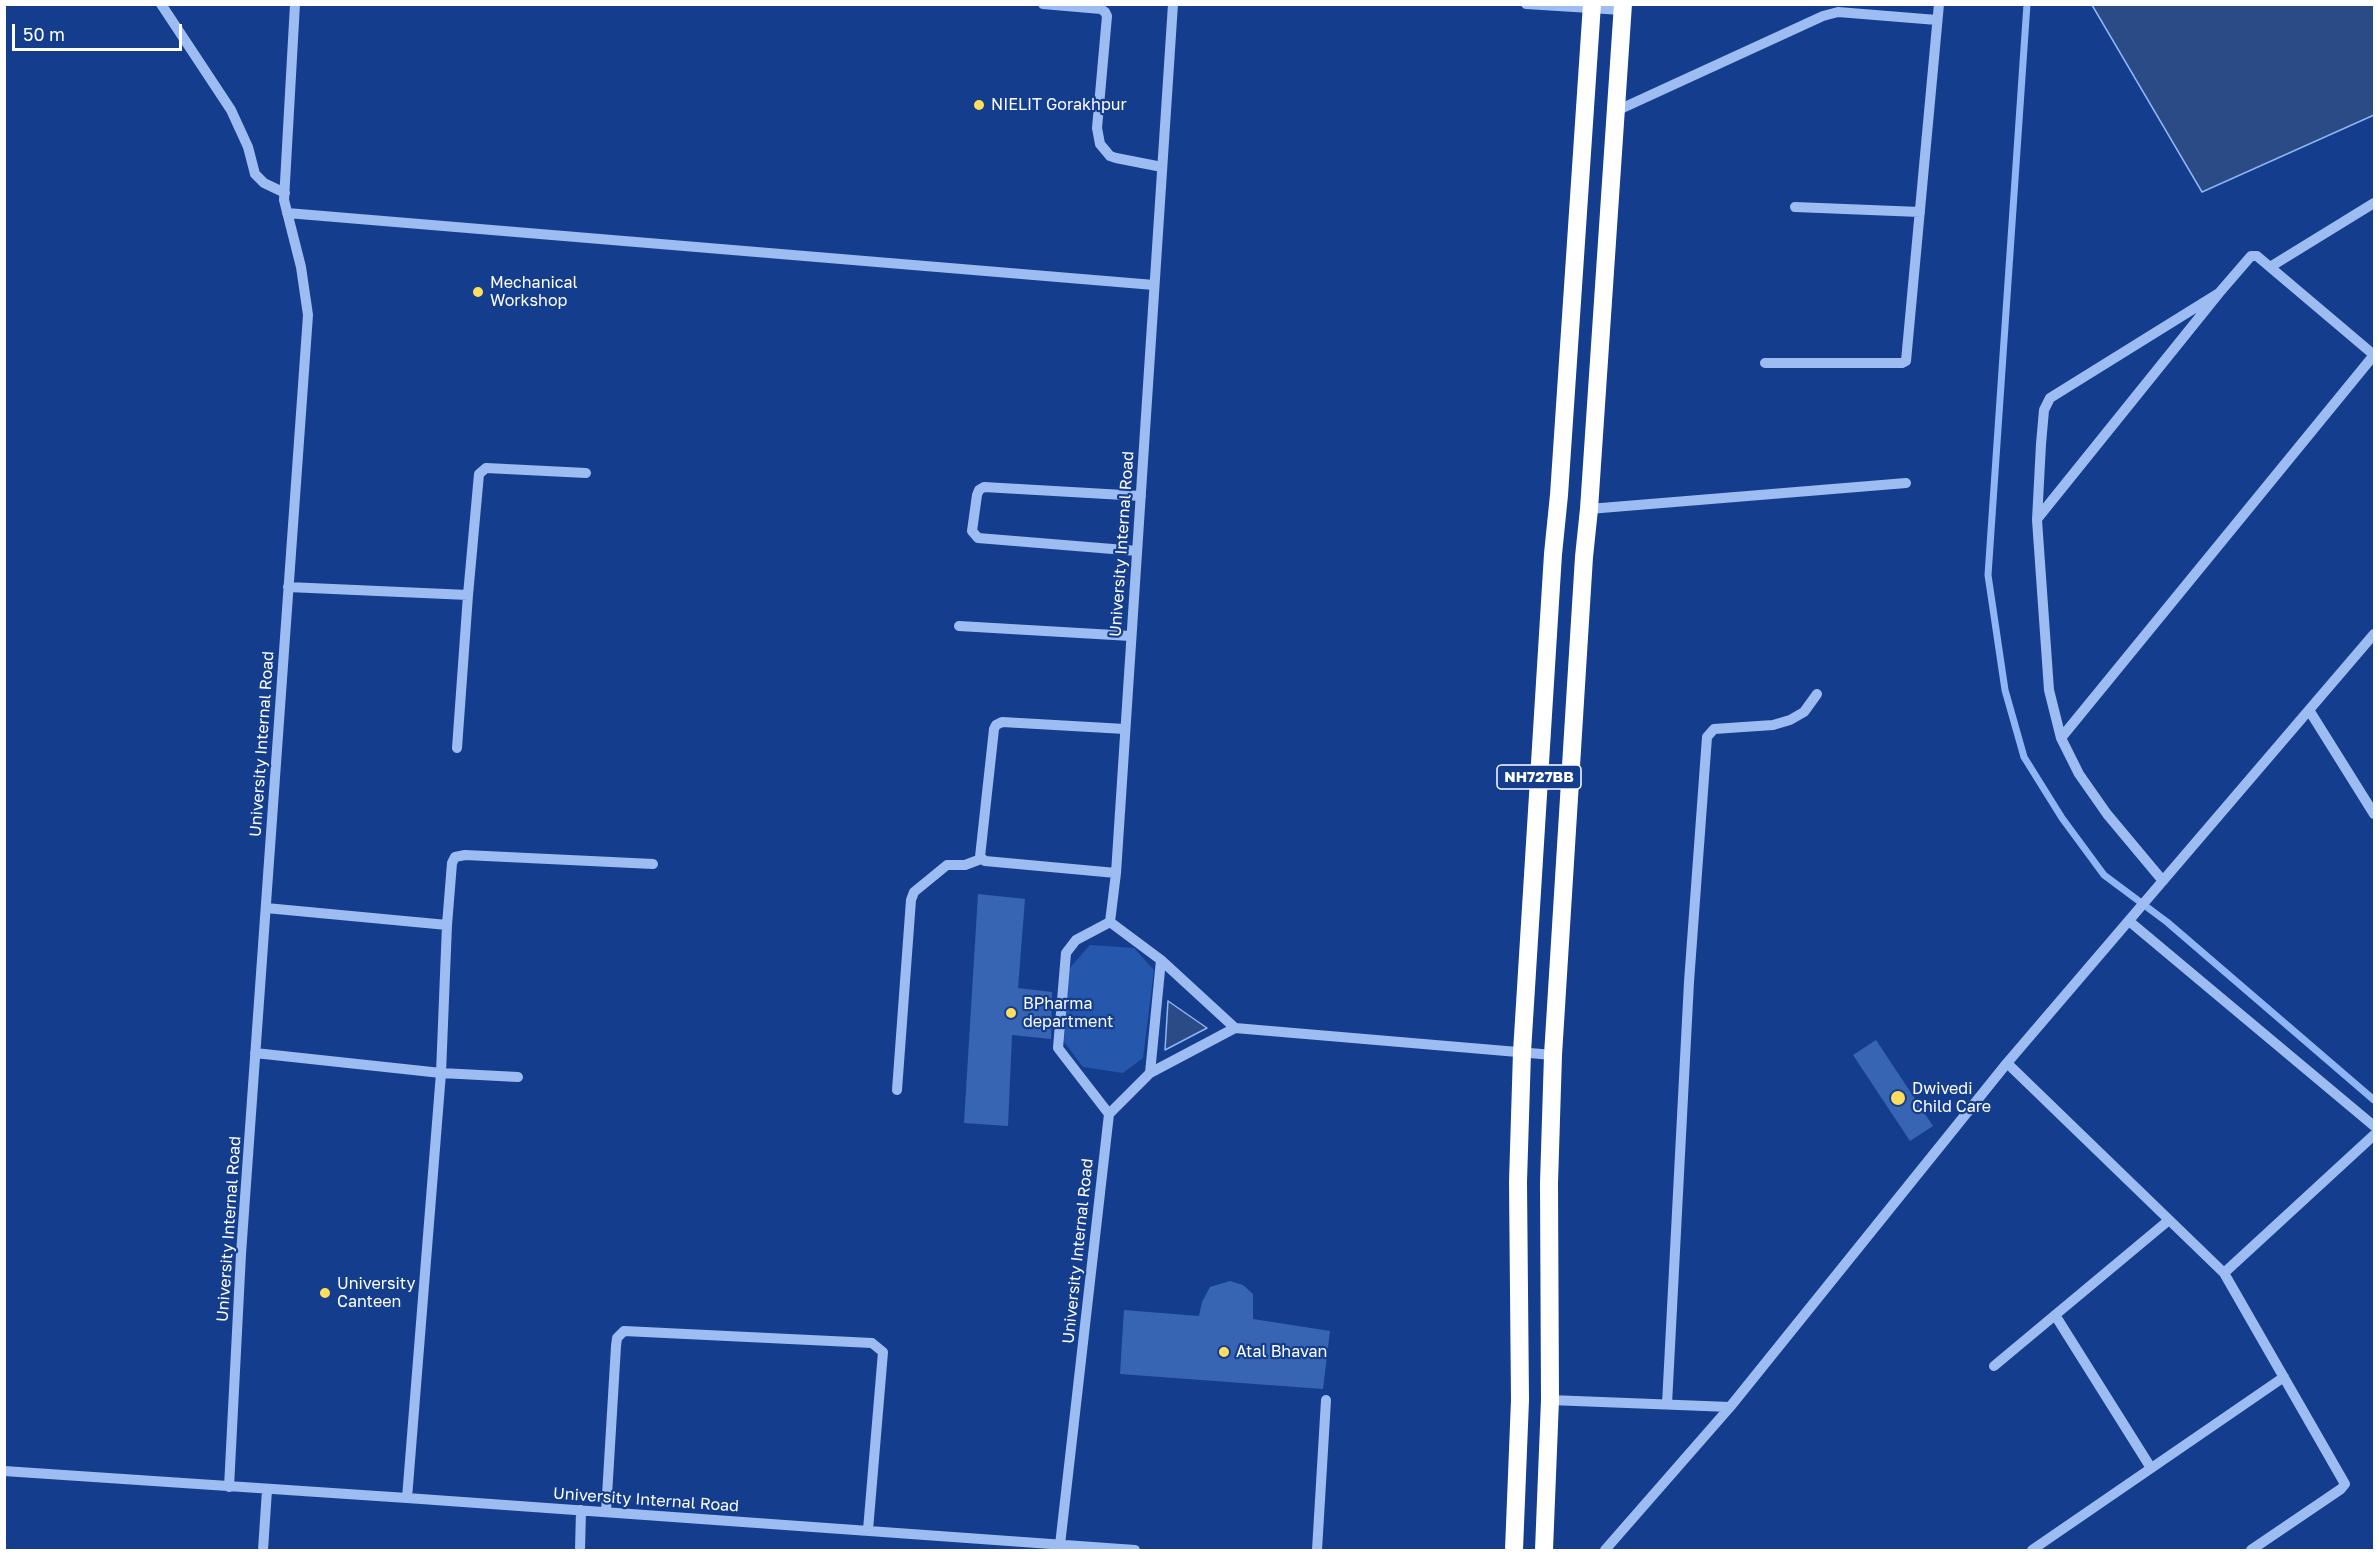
<!DOCTYPE html>
<style>
body{margin:0}
#map{position:relative;width:2379px;height:1555px;overflow:hidden;background:#143e8d;font-family:"Golos Text",sans-serif}
canvas{display:block}
.frame{position:absolute;inset:0;border:6px solid #fff;pointer-events:none}
.scale{position:absolute;left:12px;top:24px;width:170px;height:27px;box-sizing:border-box;border:3px solid #fff;border-top:0;padding-left:8px;font-size:18px;line-height:21px;white-space:nowrap;color:#fff;-webkit-text-stroke:4px #143e8d;paint-order:stroke}
</style>
<div id="map">
<canvas width="2379" height="1555"></canvas>
<div class="frame"></div>
<div class="scale">50 m</div>
</div>
<script>
const ctx = document.querySelector('canvas').getContext('2d');
ctx.lineJoin = 'round';
function fill(path, color) { ctx.fillStyle = color; ctx.fill(path, 'evenodd'); }
const poly = rows => new Path2D(rows.map(r => 'M' + r).join(''));
function strokePath(path, color, width, dash) { ctx.strokeStyle = color; ctx.lineWidth = width; ctx.lineCap = dash ? 'butt' : 'round'; ctx.setLineDash(dash || []); ctx.stroke(path); }
function label(font, color, halo, rows, align = 'center') {
  ctx.font = font + ' "Golos Text",sans-serif'; ctx.lineWidth = 4.5; ctx.setLineDash([]); ctx.textBaseline = 'middle'; ctx.strokeStyle = halo; ctx.fillStyle = color; for (const [text, x, y, turn = 0] of rows) {
    ctx.save(); ctx.translate(x, y); ctx.rotate((+turn || 0) * Math.PI / 180); ctx.textAlign = isNaN(turn) ? turn : align; if (halo) ctx.strokeText(text, 0, 0); ctx.fillText(text, 0, 0); ctx.restore();
  }
}
fill(poly([
 [1090,945,1134,948,1154,970,1143,1058,1123,1073,1083,1067,1064,1042,1067,971]
]), '#2557ac');
const water = poly([
 [2092,5,2374,5,2374,115,2202,192,2092,5],
 [1168,1001,1207,1028,1165,1050,1168,1001]
]);
fill(water, '#2b4b86');
strokePath(water, '#8fb5f4', 1.5);
strokePath(poly([
 [2027,4,1988,575,2005,690,2024,757,2062,818,2104,875,2167,922,2374,1100]
]), '#8fb5f4', 7);
fill(poly([
 [978,894,1025,899,1018,988,1052,992,1051,1039,1012,1035,1008,1126,964,1123],
 [1876,1040,1933,1126,1910,1141,1853,1055],
 [1230,1281,1243,1285,1253,1294,1253,1319,1330,1331,1323,1389,1120,1374,1124,1310,1199,1316,1202,1302,1210,1287]
]), '#3765b4');
strokePath(poly([
 [161,4,231,110,248,147,255,174,264,183,285,193],
 [1043,4,1101,9,1105,12,1107,16,1097,128,1100,144,1110,156,1116,158,1162,167],
 [1526,4,1622,10],
 [1616,111,1823,16,1838,12,1937,20],
 [1795,207,1920,212],
 [287,213,1154,285],
 [2270,267,2374,203],
 [1765,363,1902,363,1906,361,1939,4],
 [1589,509,1906,483],
 [2037,519,2219,293,2251,256,2257,256,2374,355],
 [1137,551,978,538,972,531,977,495,979,490,984,487,1141,496],
 [288,587,468,595,457,748],
 [468,595,479,474,486,468,586,473],
 [959,626,1131,636],
 [2309,710,2374,814],
 [2061,738,2374,355],
 [1116,873,985,861,980,857,994,729,996,725,1002,722,1125,729],
 [2163,881,2107,814,2079,774,2061,738,2049,690,2037,520,2041,444,2044,410,2050,398,2219,293],
 [266,908,447,925,452,863,455,857,465,855,653,864],
 [2129,921,2374,1126],
 [1110,922,1116,873,1173,4],
 [1110,922,1161,960,1235,1028],
 [255,1053,441,1073,518,1077],
 [2007,1063,2224,1273],
 [1150,1073,1161,960],
 [897,1090,911,900,914,892,947,865,965,865,981,859],
 [1109,1114,1058,1048,1066,953,1076,940,1110,922],
 [2055,1315,2151,1468],
 [1994,1366,2169,1220],
 [1550,1400,1730,1407],
 [1667,1404,1689,982,1707,737,1714,729,1773,725,1790,720,1804,712,1817,694],
 [4,1471,407,1498,1135,1550],
 [229,1487,241,1254,308,315,301,267,284,200,295,4],
 [407,1498,441,1073,447,925],
 [606,1512,616,1346,617,1338,624,1331,872,1343,883,1352,868,1530],
 [1060,1545,1109,1114,1150,1073,1235,1028,1553,1055],
 [263,1550,267,1490],
 [580,1550,581,1510],
 [1317,1550,1326,1400],
 [1605,1550,1730,1407,2007,1063,2374,634],
 [2032,1550,2284,1377],
 [2251,1550,2341,1489,2345,1484,2224,1273,2374,1135]
]), '#9dbcf1', 10);
strokePath(poly([
 [1514,1550,1520,1400,1518,1182,1522,1052,1553,554,1559,495,1592,4],
 [1544,1550,1550,1400,1549,1183,1553,1055,1584,557,1589,509,1623,4]
]), '#fff', 18);
for (const [x, y, r, color] of [
 [979,105,6,"#ffde5d"],
 [478,292,6,"#ffde5d"],
 [1011,1013,6,"#ffde5d"],
 [1898,1098,8,"#ffde5d"],
 [325,1293,6,"#ffde5d"],
 [1224,1352,6,"#ffde5d"]
]) { const dot = new Path2D(); dot.arc(x, y, r, 0, 2 * Math.PI); ctx.fillStyle = color; ctx.fill(dot); strokePath(dot, '#143e8d', 2); }
for (const [x, y, w] of [
 [1539,777,84]
]) { const box = new Path2D(); box.roundRect(x - w / 2, y - 12, w, 24, 4.5); ctx.fillStyle = '#143e8d'; ctx.fill(box); strokePath(box, '#fff', 1.5); }
label('bold 15px', '#fff', null, [
 ["NH727BB",1539,777]
]);
label('16px', '#fff', '#143e8d', [
 ["NIELIT Gorakhpur",991,105],
 ["Mechanical",490,283],
 ["Workshop",490,301],
 ["BPharma",1023,1004],
 ["department",1023,1022],
 ["Dwivedi",1912,1089],
 ["Child Care",1912,1107],
 ["University",337,1284],
 ["Canteen",337,1302],
 ["Atal Bhavan",1236,1352]
], 'left');
label('16px', '#fff', '#143e8d', [
 ["University Internal Road",1122,544,-86],
 ["University Internal Road",262,744,-86],
 ["University Internal Road",229,1229,-86],
 ["University Internal Road",1078,1251,-84],
 ["University Internal Road",646,1500,4]
]);
</script>
